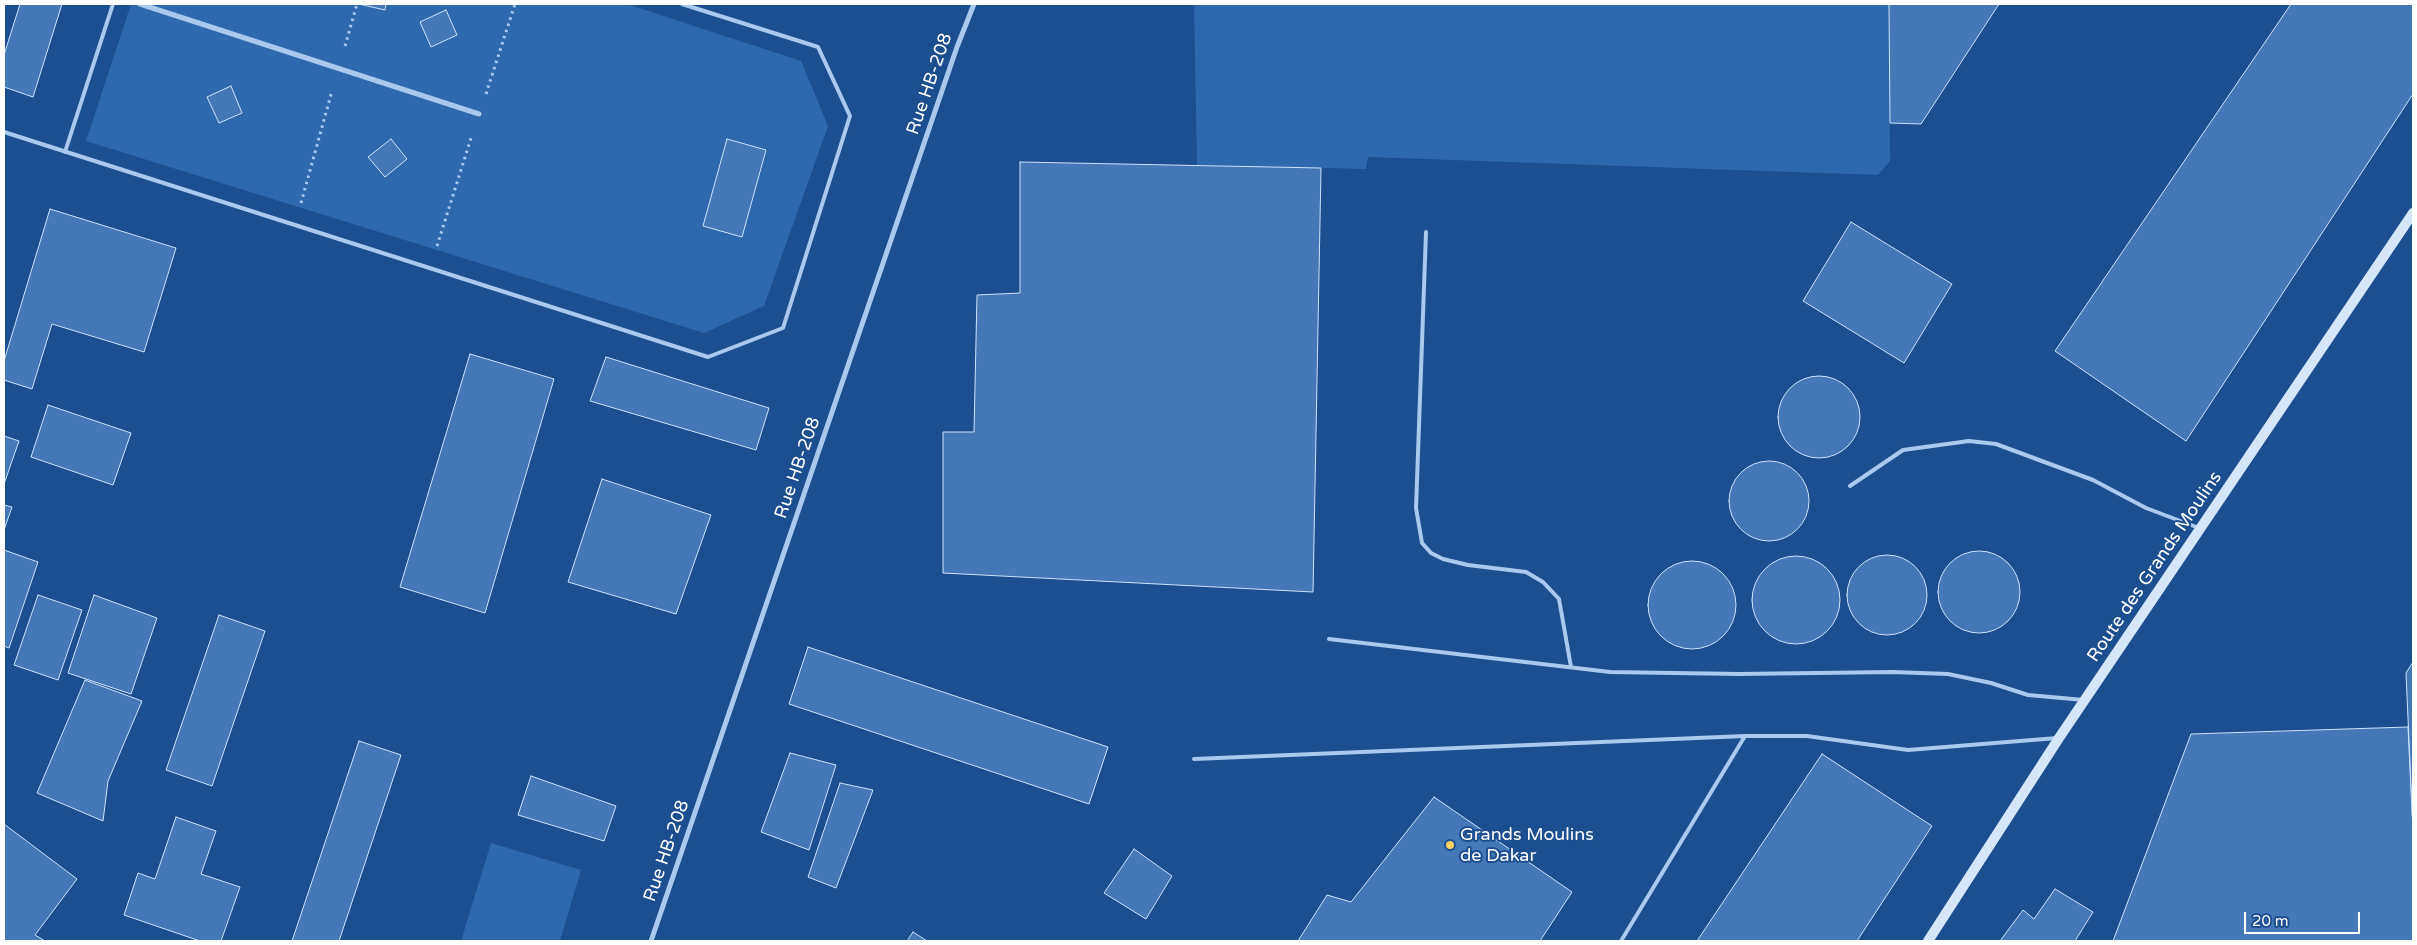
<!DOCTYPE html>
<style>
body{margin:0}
#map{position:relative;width:2417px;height:945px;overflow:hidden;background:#1b4f8f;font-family:"Varela Round",sans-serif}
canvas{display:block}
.frame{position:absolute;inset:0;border:5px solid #fff;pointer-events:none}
.scale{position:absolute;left:2244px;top:912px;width:116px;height:22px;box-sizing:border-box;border:2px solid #fff;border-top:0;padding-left:6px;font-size:15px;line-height:18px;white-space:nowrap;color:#fff;-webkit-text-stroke:4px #1b4f8f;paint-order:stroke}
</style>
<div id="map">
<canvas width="2417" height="945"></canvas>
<div class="frame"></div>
<div class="scale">20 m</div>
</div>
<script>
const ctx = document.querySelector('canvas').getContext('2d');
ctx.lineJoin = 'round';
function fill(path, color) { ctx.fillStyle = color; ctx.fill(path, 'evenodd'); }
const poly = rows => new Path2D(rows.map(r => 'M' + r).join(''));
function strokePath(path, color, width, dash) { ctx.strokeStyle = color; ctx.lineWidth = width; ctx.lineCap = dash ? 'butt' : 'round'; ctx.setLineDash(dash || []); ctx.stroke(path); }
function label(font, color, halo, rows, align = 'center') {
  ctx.font = font + ' "Varela Round",sans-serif'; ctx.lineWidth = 4; ctx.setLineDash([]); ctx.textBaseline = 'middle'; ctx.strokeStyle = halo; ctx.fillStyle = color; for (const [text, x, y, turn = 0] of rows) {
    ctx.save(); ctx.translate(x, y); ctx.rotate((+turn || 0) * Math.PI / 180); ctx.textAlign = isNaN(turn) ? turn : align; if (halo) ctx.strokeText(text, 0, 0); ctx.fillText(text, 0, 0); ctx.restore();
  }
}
fill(poly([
 [131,4,627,4,801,61,828,126,764,306,704,333,86,141],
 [1194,4,1889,4,1890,161,1878,175,1368,157,1366,169,1197,165],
 [491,843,581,870,560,941,461,941]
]), '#2e69ad');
const building = poly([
 [20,4,62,4,33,97,4,87,4,55,20,4],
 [359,4,386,4,385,10,359,4],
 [1889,4,1999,4,1921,124,1890,123,1889,4],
 [2291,4,2413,4,2413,94,2186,441,2055,351,2291,4],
 [446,10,457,35,431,47,420,22,446,10],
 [231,86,242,113,219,123,207,97,231,86],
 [391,139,407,159,385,177,368,157,391,139],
 [727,139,766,150,742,237,703,226,727,139],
 [1020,162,1321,168,1313,592,943,573,943,432,974,432,977,295,1020,293,1020,162],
 [50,209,176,248,144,352,52,324,32,389,4,380,4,361,50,209],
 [1851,222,1952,284,1904,363,1803,301,1851,222],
 [470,354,554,379,485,613,400,587,470,354],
 [606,357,769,408,756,450,590,401,606,357],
 '1778 417a41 41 0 1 1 82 0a41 41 0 1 1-82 0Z',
 [48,405,131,433,113,485,31,457,48,405],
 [4,436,19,441,4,484,4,436],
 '1729 501a40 40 0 1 1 80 0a40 40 0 1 1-80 0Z',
 [602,479,711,515,676,614,568,582,602,479],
 [4,505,12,507,4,530,4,505],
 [4,550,38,562,9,648,4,646,4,550],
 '1938 592a41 41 0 1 1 82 0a41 41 0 1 1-82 0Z',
 '1847 595a40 40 0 1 1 80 0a40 40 0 1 1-80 0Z',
 '1752 600a44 44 0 1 1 88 0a44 44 0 1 1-88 0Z',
 '1648 605a44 44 0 1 1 88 0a44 44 0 1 1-88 0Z',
 [38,595,82,610,58,680,14,665,38,595],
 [94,595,157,618,131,694,68,673,94,595],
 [219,615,265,631,212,786,166,770,219,615],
 [808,647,1108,747,1089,804,789,704,808,647],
 [2413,662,2413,831,2406,673,2413,662],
 [85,680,142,701,108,781,103,821,37,793,85,680],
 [2408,727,2413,831,2413,941,2113,941,2191,734,2408,727],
 [359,741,401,755,339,941,292,941,359,741],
 [790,753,836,765,809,850,761,832,790,753],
 [1822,754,1932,826,1857,941,1697,941,1822,754],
 [531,776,616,806,604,841,518,815,531,776],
 [840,783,873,790,836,888,808,877,840,783],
 [1434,797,1572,892,1540,941,1298,941,1327,895,1351,902,1434,797],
 [176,817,216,831,201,874,240,887,221,941,200,941,124,915,138,873,155,879,176,817],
 [4,824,77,879,35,935,45,941,4,941,4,824],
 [1134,849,1172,876,1146,919,1104,893,1134,849],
 [2055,889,2093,912,2075,941,2000,941,2023,910,2034,919,2055,889],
 [913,932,927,941,907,941,913,932]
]);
fill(building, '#4478b7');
strokePath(building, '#cfe3fa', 1);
strokePath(poly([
 [345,46,357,4],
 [486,94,515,4],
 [301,203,332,91],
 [437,246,472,135]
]), '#a9c9ee', 3, [2.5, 4]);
strokePath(poly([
 [4,132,708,357,783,328,850,116,818,47,682,4],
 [65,152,113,4],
 [1426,232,1416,508,1422,543,1431,553,1443,559,1468,565,1526,572,1543,582,1559,599,1571,667],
 [1850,486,1903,450,1969,441,1996,444,2093,480,2146,508,2199,528],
 [1329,639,1610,672,1739,674,1893,672,1948,674,1991,683,2028,695,2084,700],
 [1194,759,1745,736,1807,736,1908,750,2057,738],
 [1621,941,1745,736]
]), '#a9c9ee', 4);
strokePath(poly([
 [140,4,479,114],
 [651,941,957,47,974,4]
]), '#a9c9ee', 5);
strokePath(poly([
 [1928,941,2059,738,2413,213]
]), '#d6e6fa', 10);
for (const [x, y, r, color] of [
 [1450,845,5,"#ffd166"]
]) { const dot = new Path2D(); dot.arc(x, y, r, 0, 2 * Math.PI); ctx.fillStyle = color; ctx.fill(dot); strokePath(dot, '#1b4f8f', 2); }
label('18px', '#fff', '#1b4f8f', [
 ["Rue HB-208",930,84,-71],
 ["Rue HB-208",798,468,-71],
 ["Route des Grands Moulins",2155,567,-56],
 ["Rue HB-208",667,851,-71]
]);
label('18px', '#fff', '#1b4f8f', [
 ["Grands Moulins",1460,835],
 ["de Dakar",1460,856]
], 'left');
</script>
